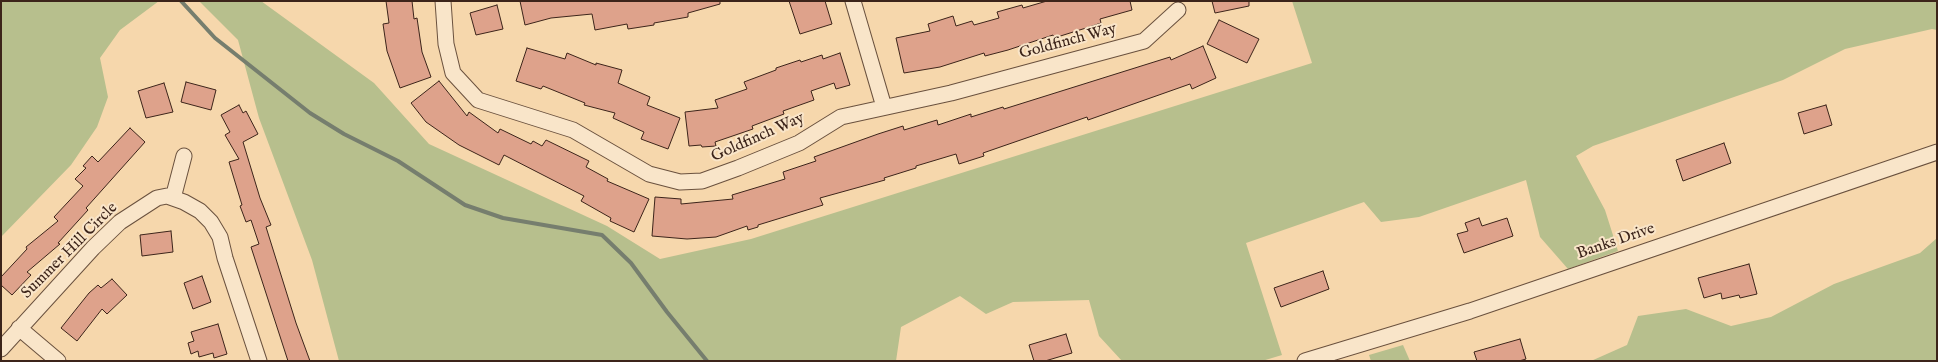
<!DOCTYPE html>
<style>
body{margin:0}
#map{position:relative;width:1938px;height:362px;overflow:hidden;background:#f6d7ac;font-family:"IM FELL English",serif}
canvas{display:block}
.frame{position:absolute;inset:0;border:2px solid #3c241a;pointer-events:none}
</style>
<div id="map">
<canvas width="1938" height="362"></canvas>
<div class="frame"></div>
</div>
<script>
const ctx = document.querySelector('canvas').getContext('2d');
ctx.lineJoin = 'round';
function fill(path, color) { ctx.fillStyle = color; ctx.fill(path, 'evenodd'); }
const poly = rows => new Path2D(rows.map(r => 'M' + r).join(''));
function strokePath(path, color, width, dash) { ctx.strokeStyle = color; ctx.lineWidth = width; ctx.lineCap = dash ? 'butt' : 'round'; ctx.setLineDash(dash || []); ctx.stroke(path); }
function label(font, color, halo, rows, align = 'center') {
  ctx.font = font + ' "IM FELL English",serif'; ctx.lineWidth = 4; ctx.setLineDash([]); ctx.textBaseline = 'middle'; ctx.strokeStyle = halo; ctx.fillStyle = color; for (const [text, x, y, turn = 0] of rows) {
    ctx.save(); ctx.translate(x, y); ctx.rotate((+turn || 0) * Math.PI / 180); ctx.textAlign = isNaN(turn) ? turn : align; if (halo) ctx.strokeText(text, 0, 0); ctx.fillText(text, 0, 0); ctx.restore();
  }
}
fill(poly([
 [1,1,159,1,120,30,100,58,108,97,97,127,71,165,1,237],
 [199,1,261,1,374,83,429,144,607,226,660,259,751,239,1312,63,1292,1,1937,1,1937,30,1932,29,1845,49,1783,80,1593,146,1576,156,1605,210,1618,251,1568,269,1540,237,1526,180,1419,217,1381,222,1364,202,1246,243,1282,355,1262,361,1122,361,1099,336,1089,300,1013,302,986,314,960,296,901,327,896,361,339,361,312,260,259,118,238,40],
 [1937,238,1937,361,1591,361,1627,345,1638,316,1686,309,1731,326,1771,317,1834,284,1920,253],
 [1403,345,1410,361,1371,361,1369,355]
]), '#b7bf8d');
strokePath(poly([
 [181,1,215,38,310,113,344,134,398,161,465,205,503,218,602,235,631,263,667,312,707,361]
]), '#767e6e', 4);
const building = poly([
 [386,1,412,1,414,19,417,18,422,52,431,77,400,88,387,51,383,24,389,23,386,1],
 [520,1,720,1,720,4,688,13,688,17,654,23,654,25,628,29,627,24,595,30,592,14,551,18,525,25,520,1],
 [789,1,825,1,832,24,800,34,789,1],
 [1047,1,1130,1,1132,10,1100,19,1101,23,1086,28,1054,38,1053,35,1008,50,985,56,984,53,940,67,904,73,896,38,930,31,928,24,953,16,956,26,972,21,974,25,999,18,997,12,1022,5,1023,8,1047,1],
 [1212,1,1249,1,1249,6,1215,13,1212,1],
 [497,5,503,29,476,35,470,13,497,5],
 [1219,20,1259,39,1247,63,1207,44,1219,20],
 [1203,46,1216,78,1192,89,1190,84,1088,120,1087,117,983,153,984,156,959,164,956,154,916,166,916,168,884,178,885,180,820,198,823,205,758,225,758,227,748,230,747,226,716,237,687,239,652,236,655,197,681,199,681,204,733,199,732,195,785,179,783,172,816,161,814,157,878,134,903,126,904,130,937,120,938,125,971,114,971,117,1003,107,1004,109,1170,57,1171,60,1203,46],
 [527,48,565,59,567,53,596,65,596,63,622,70,618,83,650,97,647,105,680,118,668,149,641,139,644,132,613,118,615,113,584,105,585,103,543,86,541,89,516,81,527,48],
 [840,53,850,85,836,89,834,83,811,91,814,100,783,111,784,114,752,126,753,129,715,142,716,146,702,147,701,145,689,146,685,112,718,108,715,100,747,89,744,82,776,70,776,68,800,60,801,62,822,55,823,59,840,53],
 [439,81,467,116,469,112,498,133,500,129,531,144,533,141,542,146,546,140,589,161,586,167,608,179,607,181,649,199,634,232,610,221,611,218,581,201,584,196,504,155,499,165,459,145,426,122,411,103,439,81],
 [186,82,216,90,211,110,181,102,186,82],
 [164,83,173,112,146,118,138,91,164,83],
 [239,105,243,113,246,111,258,134,243,142,260,198,271,225,266,227,296,323,310,361,288,361,251,247,259,244,251,220,246,222,240,206,242,205,229,162,239,159,225,135,230,132,221,115,239,105],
 [1826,105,1832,125,1804,134,1798,113,1826,105],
 [130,128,145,142,86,208,88,210,58,243,60,244,27,272,31,275,12,295,1,285,1,277,27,249,26,247,58,221,54,217,83,186,75,179,86,168,83,166,92,156,98,162,130,128],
 [1724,143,1731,163,1683,181,1676,160,1724,143],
 [1479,218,1482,226,1507,218,1513,236,1464,253,1457,234,1468,231,1465,223,1479,218],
 [171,231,173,252,142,256,140,235,171,231],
 [1749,264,1757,294,1740,298,1739,295,1722,299,1721,293,1704,298,1698,278,1749,264],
 [1323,271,1329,289,1281,307,1274,288,1323,271],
 [202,276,211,302,193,309,184,283,202,276],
 [112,279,127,295,107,314,102,309,77,341,61,328,89,293,98,285,101,288,112,279],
 [218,324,227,354,214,358,213,353,199,357,198,351,191,354,188,343,194,341,191,332,218,324],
 [1066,334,1072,353,1045,361,1034,361,1029,345,1066,334],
 [1520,339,1526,359,1519,361,1477,361,1474,352,1520,339]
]);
fill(building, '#dea28b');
strokePath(building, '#3c241a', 1);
const minor = poly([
 [443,1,446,44,453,73,478,100,573,130,649,174,680,182,702,181,738,168,799,143,841,117,951,93,1144,41,1178,10],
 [853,1,884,107],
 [173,198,184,156],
 [19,328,58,361],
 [1,349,93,248,120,222,157,198,167,196,184,202,200,211,211,222,220,237,225,258,259,361],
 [1305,361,1470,311,1937,152]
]);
strokePath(minor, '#6a513e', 17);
strokePath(minor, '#f9e5c9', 15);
label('16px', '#3c241a', '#f9e5c9', [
 ["Goldfinch Way",1068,42,-15],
 ["Goldfinch Way",758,138,-24],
 ["Banks Drive",1616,242,-19],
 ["Summer Hill Circle",70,251,-45]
]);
</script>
